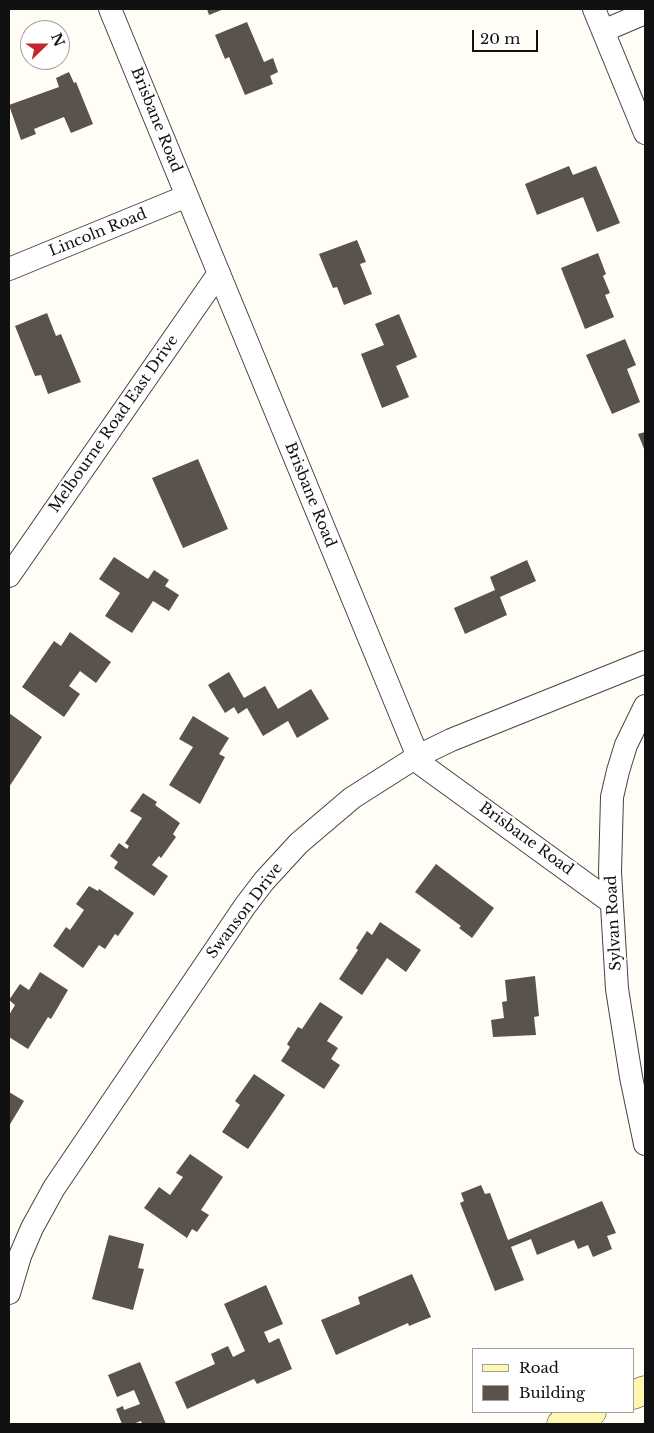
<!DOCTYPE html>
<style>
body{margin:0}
#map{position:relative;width:654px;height:1433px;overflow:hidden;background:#fffdf5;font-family:"Libre Baskerville",serif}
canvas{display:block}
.frame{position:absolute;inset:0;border:10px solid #111;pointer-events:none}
.legend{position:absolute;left:472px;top:1348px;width:162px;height:65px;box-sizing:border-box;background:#fff;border:1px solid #a0a0a0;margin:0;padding:6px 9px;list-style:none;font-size:15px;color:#111}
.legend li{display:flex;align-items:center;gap:10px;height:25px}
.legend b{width:25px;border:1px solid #a0a0a0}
.north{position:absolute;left:20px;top:20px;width:50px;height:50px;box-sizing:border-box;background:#fff;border:1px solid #a0a0a0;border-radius:50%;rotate:68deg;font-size:14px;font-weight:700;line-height:20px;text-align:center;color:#111}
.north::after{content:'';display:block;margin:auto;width:18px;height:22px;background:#c4262e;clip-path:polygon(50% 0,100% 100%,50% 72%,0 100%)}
.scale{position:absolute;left:472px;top:30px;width:66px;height:22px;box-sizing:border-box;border:2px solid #111;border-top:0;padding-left:6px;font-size:15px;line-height:18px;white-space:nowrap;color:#111;-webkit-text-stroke:4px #fff;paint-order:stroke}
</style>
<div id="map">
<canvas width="654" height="1433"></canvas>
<div class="frame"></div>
<ul class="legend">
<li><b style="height:6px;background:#fff6b0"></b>Road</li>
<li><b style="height:14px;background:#5a524d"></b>Building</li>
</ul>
<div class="north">N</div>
<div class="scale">20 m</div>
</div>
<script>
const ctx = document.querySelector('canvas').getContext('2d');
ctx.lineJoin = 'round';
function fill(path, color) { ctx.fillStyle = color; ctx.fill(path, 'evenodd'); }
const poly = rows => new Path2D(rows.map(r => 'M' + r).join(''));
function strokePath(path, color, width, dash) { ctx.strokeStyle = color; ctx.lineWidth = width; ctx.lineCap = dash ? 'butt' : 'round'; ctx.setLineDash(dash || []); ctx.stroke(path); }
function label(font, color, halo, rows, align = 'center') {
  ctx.font = font + ' "Libre Baskerville",serif'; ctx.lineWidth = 5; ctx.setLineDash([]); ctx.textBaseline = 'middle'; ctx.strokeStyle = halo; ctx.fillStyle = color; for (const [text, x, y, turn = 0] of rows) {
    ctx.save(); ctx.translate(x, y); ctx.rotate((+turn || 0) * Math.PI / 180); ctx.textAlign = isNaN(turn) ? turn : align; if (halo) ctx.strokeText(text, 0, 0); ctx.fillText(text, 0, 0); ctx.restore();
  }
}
fill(poly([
 [207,9,224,9,209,15],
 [247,22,264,62,273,58,278,72,270,76,273,84,245,95,229,57,225,59,215,35],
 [69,72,74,83,76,82,93,124,71,133,64,117,34,129,36,134,21,140,9,105,59,87,56,78],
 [569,166,573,175,596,166,620,223,597,232,583,197,537,215,525,184],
 [357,240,366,262,360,264,372,294,344,305,337,287,333,288,319,254],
 [598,253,606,274,603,276,610,293,605,295,614,317,585,329,561,268],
 [47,313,56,336,61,334,81,382,48,394,41,375,35,376,15,326],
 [399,314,417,357,396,366,409,397,382,408,361,354,384,345,375,324],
 [625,339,636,365,627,369,640,402,612,414,586,355],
 [645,432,645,451,638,434],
 [198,459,228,529,183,548,152,478],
 [114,557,148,579,154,570,169,580,165,586,179,595,169,611,153,601,132,633,105,616,120,593,99,579],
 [527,560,536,581,500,597,507,615,465,634,454,608,495,590,490,577],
 [70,632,111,662,96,683,80,671,69,686,80,694,64,717,22,687,54,641,61,646],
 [229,672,244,698,265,686,278,709,311,689,329,719,297,738,288,721,263,736,247,708,238,714,234,707,225,713,208,685],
 [9,713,42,737,9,787],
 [193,716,229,738,219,754,225,757,200,804,169,785,193,747,179,739],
 [143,793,157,802,155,805,180,823,173,834,176,837,161,858,159,856,152,865,168,876,154,896,114,868,118,862,110,856,119,843,127,849,129,846,125,843,142,818,130,811],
 [436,864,494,908,472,938,459,928,461,926,415,892],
 [89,886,98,891,99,889,134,913,118,936,115,934,105,949,99,945,83,968,53,946,66,927,70,930,84,910,76,904],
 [380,922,421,950,406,972,387,958,362,995,339,979,358,950,356,948,367,931,372,935],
 [40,972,68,990,51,1019,48,1017,28,1049,9,1037,9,1015,15,1005,9,1000,20,984,29,990],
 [535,976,539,1016,534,1017,536,1035,493,1037,491,1020,504,1018,502,1002,507,1001,505,980],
 [320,1002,343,1017,327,1041,338,1048,331,1059,340,1065,324,1089,281,1061,290,1047,287,1044,298,1027,302,1029],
 [254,1074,285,1095,248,1149,222,1132,240,1105,235,1101],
 [9,1092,24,1101,9,1126],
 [190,1154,223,1177,201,1210,209,1215,197,1232,192,1229,187,1238,144,1208,159,1187,170,1195,183,1177,176,1173],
 [481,1185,485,1194,490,1193,508,1240,602,1201,616,1233,607,1236,612,1249,593,1257,588,1245,578,1249,574,1240,537,1255,531,1239,511,1247,524,1280,495,1291,460,1203,464,1201,461,1193],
 [109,1235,144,1244,138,1268,144,1269,133,1310,92,1299],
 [412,1274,431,1317,409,1326,408,1323,336,1355,321,1320,360,1304,358,1297],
 [266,1285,283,1324,264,1332,269,1343,279,1338,292,1369,257,1384,254,1379,187,1409,175,1382,215,1364,211,1354,228,1346,233,1357,245,1351,224,1304],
 [140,1362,166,1424,142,1424,141,1421,133,1424,122,1424,116,1409,123,1406,124,1410,140,1404,134,1390,117,1397,108,1375]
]), '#5a524d');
const minor = poly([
 [110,9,421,764,611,902],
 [594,9,645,133],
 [603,31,645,13],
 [9,269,187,196],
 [9,576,219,273],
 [645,706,626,745,618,771,612,797,610,872,617,989,631,1077,645,1144],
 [9,1293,20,1256,32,1228,54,1188,245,906,264,881,299,843,352,798,418,756,451,740,645,662]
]);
const secondary = poly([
 [633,1395,645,1390],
 [561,1424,592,1412]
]);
strokePath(minor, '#444', 24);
strokePath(secondary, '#333', 29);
strokePath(minor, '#fff', 22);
strokePath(secondary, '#fff6b0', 28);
label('15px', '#111', '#fff', [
 ["Brisbane Road",156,120,68],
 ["Lincoln Road",98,233,-22],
 ["Melbourne Road East Drive",114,424,-55],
 ["Brisbane Road",310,495,68],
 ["Brisbane Road",526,839,36],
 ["Swanson Drive",245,911,-53],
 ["Sylvan Road",614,923,-93]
]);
</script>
